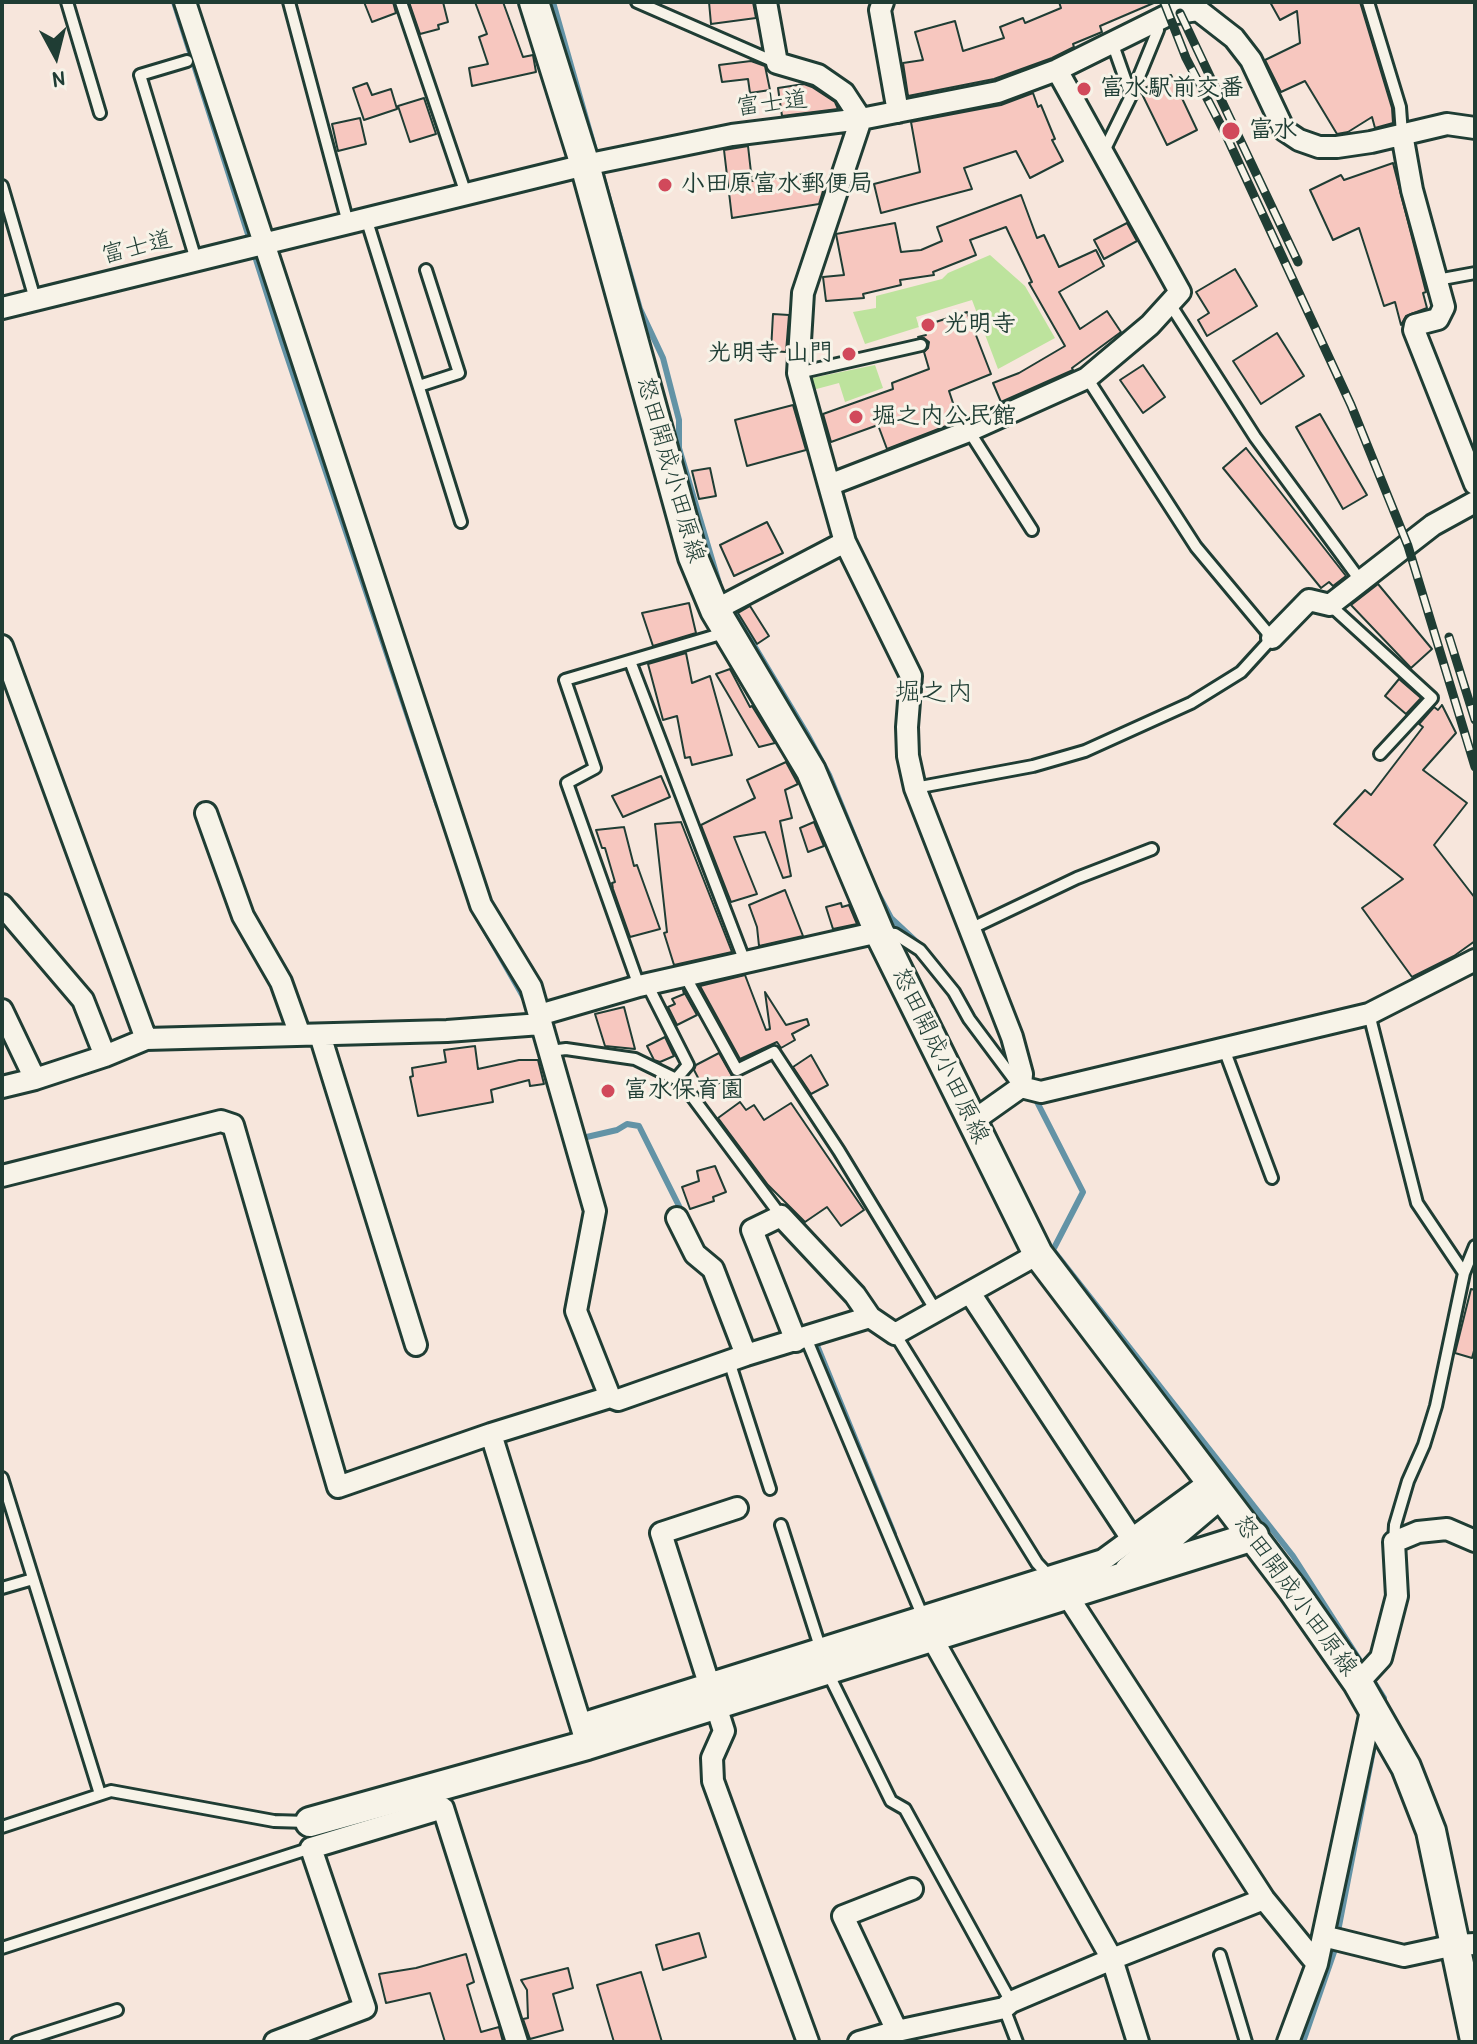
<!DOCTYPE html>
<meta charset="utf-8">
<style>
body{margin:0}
#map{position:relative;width:1477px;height:2044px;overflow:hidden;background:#f7e6dc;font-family:"Patrick Hand",sans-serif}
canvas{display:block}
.frame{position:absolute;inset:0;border:4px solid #1f3d34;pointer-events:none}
.north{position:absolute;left:16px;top:16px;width:80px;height:80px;-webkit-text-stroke:6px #f7f3e8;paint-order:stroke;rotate:173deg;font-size:22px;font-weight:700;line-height:32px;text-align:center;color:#1f3d34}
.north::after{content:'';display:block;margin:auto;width:28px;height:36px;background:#1f3d34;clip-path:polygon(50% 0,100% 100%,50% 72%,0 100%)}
</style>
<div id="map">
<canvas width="1477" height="2044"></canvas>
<div class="frame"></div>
<div class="north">N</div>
</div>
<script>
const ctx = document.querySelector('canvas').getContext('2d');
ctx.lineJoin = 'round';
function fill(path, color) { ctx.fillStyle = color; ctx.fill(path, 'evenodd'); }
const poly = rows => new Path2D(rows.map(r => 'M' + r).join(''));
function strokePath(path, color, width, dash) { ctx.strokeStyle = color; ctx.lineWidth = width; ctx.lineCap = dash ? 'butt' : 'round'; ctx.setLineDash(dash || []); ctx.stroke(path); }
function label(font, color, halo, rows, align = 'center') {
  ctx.font = font + ' "Patrick Hand","Klee One",sans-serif'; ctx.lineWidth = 6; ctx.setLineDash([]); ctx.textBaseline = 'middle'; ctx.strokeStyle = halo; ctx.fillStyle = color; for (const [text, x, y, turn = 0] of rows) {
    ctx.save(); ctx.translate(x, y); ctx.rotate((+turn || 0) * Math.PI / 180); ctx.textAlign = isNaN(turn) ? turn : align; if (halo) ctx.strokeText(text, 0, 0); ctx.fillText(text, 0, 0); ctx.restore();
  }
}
fill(poly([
 [990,255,1025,286,1055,338,998,369,972,300,916,317,919,327,865,344,853,312,876,308,876,296,942,279,948,273],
 [875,365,883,388,845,402,839,383,809,391,807,379]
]), '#bde39d');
strokePath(poly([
 [174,2,282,341,438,806],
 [553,2,640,309,663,358,679,420,679,448,719,583],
 [731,607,807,734,829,775,860,851],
 [875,888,891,918,922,947],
 [478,918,524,998],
 [1034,1096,1083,1192,1053,1250,1293,1556,1366,1670],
 [578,1139,617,1130,627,1124,639,1126,684,1216],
 [816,1343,894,1534],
 [1372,1679,1384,1698,1383,1704],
 [1303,2042,1334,1952,1376,1735]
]), '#6393a6', 6);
const building = poly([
 [364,2,393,2,396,13,372,22,364,2],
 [409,2,443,2,448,22,438,25,439,29,420,34,409,2],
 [475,2,503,2,523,57,533,55,536,72,472,86,469,68,488,64,479,37,487,34,475,2],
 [709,2,753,2,756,18,711,24,709,2],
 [1059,2,1156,2,1100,26,1102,32,1073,44,1074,47,1052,58,994,79,908,96,903,63,923,60,915,32,955,21,963,51,1004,38,1000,27,1023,18,1025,23,1061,8,1059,2],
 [1270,2,1360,2,1392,108,1393,123,1375,128,1372,117,1348,132,1337,134,1305,81,1281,92,1265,60,1300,43,1297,11,1280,20,1270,2],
 [751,61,765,66,770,90,750,93,748,79,722,82,719,65,751,61],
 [1171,75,1197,130,1167,145,1141,92,1143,89,1171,75],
 [367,83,372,95,391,89,397,109,364,120,353,88,367,83],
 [804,84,812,87,835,102,838,109,782,116,778,88,804,84],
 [1033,93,1038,107,1041,105,1055,139,1052,140,1063,161,1030,178,1016,151,964,168,972,189,881,213,874,184,920,172,911,122,1001,105,1033,93],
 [424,98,436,134,410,142,398,106,424,98],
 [360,118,366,144,338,151,332,124,360,118],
 [748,146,752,181,820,172,823,191,819,204,732,218,724,150,748,146],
 [1393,163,1426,292,1423,293,1427,308,1406,316,1401,325,1395,302,1384,306,1359,228,1333,240,1310,190,1341,175,1344,180,1393,163],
 [1021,195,1037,238,1044,235,1059,267,1096,250,1104,266,1059,292,1080,329,1107,311,1121,332,1072,368,1073,370,1001,402,993,383,1019,373,1065,346,1029,283,1032,282,1006,227,970,240,976,255,933,272,934,275,900,280,901,285,863,294,864,298,826,301,823,277,844,275,836,234,895,223,901,252,921,250,942,241,937,227,1021,195],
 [1127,223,1137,241,1104,259,1094,240,1127,223],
 [1235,269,1257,306,1207,336,1198,320,1209,313,1196,292,1235,269],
 [967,312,991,374,949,391,959,421,887,449,878,425,831,442,823,414,893,389,892,383,929,369,924,352,928,348,929,342,924,338,918,337,926,335,923,326,967,312],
 [773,314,789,315,786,352,771,351,773,314],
 [1277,333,1304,376,1261,404,1233,361,1277,333],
 [1143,365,1165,397,1143,413,1120,380,1143,365],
 [793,405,806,450,747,466,735,420,793,405],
 [1320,414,1367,495,1343,509,1296,427,1320,414],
 [1246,448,1346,576,1333,586,1329,582,1321,588,1223,468,1246,448],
 [710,468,716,496,699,499,692,471,710,468],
 [767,522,783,553,734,576,720,545,767,522],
 [1378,584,1432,649,1411,668,1351,605,1378,584],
 [689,603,696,633,653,646,642,613,689,603],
 [750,606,769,636,757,644,738,613,750,606],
 [686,653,692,683,710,676,732,755,692,765,690,757,685,758,677,716,663,720,648,664,686,653],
 [730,669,750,707,752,706,775,743,759,747,716,674,730,669],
 [1399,679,1421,698,1406,714,1385,696,1399,679],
 [1442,705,1456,733,1423,770,1467,803,1434,845,1475,898,1475,941,1454,956,1412,977,1362,908,1403,879,1334,824,1365,790,1371,795,1423,727,1419,724,1434,707,1438,710,1442,705],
 [786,762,798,784,785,790,792,818,780,821,791,876,783,878,765,832,734,837,757,894,731,902,701,825,755,798,747,780,786,762],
 [661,776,670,797,623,817,612,796,661,776],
 [681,822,732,952,674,965,664,933,667,932,655,824,681,822],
 [814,822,824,846,808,852,800,828,814,822],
 [624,827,634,866,637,865,660,929,630,937,613,889,612,883,615,882,605,848,602,848,596,830,624,827],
 [785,890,803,936,759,946,757,927,749,905,785,890],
 [841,903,842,907,849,905,857,924,833,929,826,907,841,903],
 [745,975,766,1030,770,1029,765,992,786,1025,807,1019,809,1025,792,1034,795,1040,781,1048,777,1042,740,1059,700,986,745,975],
 [683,990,697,1015,677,1025,668,1007,675,1004,672,999,684,994,683,990],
 [624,1007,635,1049,605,1046,595,1014,624,1007],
 [665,1037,674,1056,660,1062,654,1060,647,1046,665,1037],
 [475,1046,478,1069,519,1060,538,1060,544,1084,530,1086,529,1080,491,1090,493,1102,418,1116,410,1077,413,1076,412,1068,446,1062,444,1050,475,1046],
 [719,1053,732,1076,705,1091,694,1070,696,1065,719,1053],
 [811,1055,828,1085,811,1094,793,1067,811,1055],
 [740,1102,746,1110,754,1105,764,1120,791,1103,864,1210,841,1226,827,1207,805,1222,768,1185,718,1118,740,1102],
 [715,1166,726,1192,713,1197,714,1201,690,1209,682,1187,699,1181,697,1171,715,1166],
 [1471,1289,1475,1290,1475,1347,1472,1358,1455,1353,1471,1289],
 [699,1933,706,1957,663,1970,656,1945,699,1933],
 [466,1954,474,1982,467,1985,481,2032,499,2027,503,2042,445,2042,430,1993,386,2003,379,1974,416,1968,466,1954],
 [568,1968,573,1988,553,1994,563,2030,530,2039,523,2019,528,2018,527,1990,521,1980,568,1968],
 [641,1972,662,2042,614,2042,597,1985,641,1972]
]);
fill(building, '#f7c7bf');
strokePath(building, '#1f3d34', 2);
const lane = poly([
 [67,2,100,113],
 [289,2,348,223],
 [401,2,466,194],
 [637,2,777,63],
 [1368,2,1400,107,1402,134],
 [1112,42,1131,96],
 [187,61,140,75,196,260],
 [1104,151,1131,96,1158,30,1155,21],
 [2,186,35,299],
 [366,218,461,522],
 [1437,280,1475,273],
 [1170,304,1255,437,1360,580],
 [798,373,921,345],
 [419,386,459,373,426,270],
 [969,431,1032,530],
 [1330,605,1432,698,1380,754],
 [630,661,745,962],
 [915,788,1033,766,1085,751,1191,703,1241,672,1272,638,1196,547,1087,378],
 [970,929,1077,878,1152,849],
 [885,933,895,934,920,950,954,992,969,1019,1019,1086],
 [685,976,737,1070,774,1052,839,1151,936,1311],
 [647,984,688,1065,676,1079],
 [639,986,567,783,595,768,565,680,724,633],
 [1369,1014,1417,1203,1464,1273],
 [1224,1049,1272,1178],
 [550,1051,566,1049,635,1059,676,1079,685,1087,781,1216],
 [895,1334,1037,1563,1051,1578],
 [806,1338,923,1617],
 [729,1361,770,1489],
 [2,1478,100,1794],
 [781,1525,821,1650],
 [1394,1542,1395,1525,1408,1481,1424,1445,1436,1406,1464,1273,1475,1246],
 [2,1588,33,1579],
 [827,1671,891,1801,905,1809,1011,2002],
 [2,1827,111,1791,274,1821,308,1822],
 [2,1948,311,1848],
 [1220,1955,1246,2042],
 [1004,2008,1017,2042],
 [17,2042,117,2010]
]);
const street = poly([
 [185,2,481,905,531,987,595,1211,576,1311,610,1397],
 [766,2,777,63,818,75,844,93,861,119,803,293,798,373,829,485],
 [883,2,880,10,898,112],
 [1402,134,1412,190,1444,307,1438,319,1415,325,1414,330,1475,484],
 [2,308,585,165,732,135,861,119,998,92,1057,70,1170,14,1198,10,1234,38,1251,60,1284,130,1299,140,1319,147,1337,147,1371,142,1447,124,1475,128],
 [845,542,911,676,907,727,908,756,915,788,1012,1037,1022,1074,1021,1087],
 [715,610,845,542,829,485,969,431,1087,378,1150,325,1180,292,1057,70],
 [1272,638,1309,600,1330,605,1433,525,1475,502],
 [2,646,146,1039,447,1031,541,1024],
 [206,813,243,916,281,982,300,1035],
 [2,905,83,1000,105,1056],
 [2,1010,35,1079],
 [539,1015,639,986,879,932],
 [320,1035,416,1345],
 [2,1087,35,1079,105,1056,146,1039],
 [973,1121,1021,1087,1041,1092,1369,1014,1475,960],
 [2,1176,221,1121,233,1125,338,1487,491,1434],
 [677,1218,695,1254,713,1269,746,1355],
 [970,1293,1132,1539],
 [796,1341,752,1230,781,1216,855,1295,870,1317],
 [737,1508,661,1533,724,1731,712,1758,713,1781,808,2042],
 [1067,1595,1264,1899,1317,1964,1288,2042],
 [932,1638,1112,1959,1138,2042],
 [1358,1683,1381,1658,1397,1596,1394,1542,1418,1532,1447,1529,1475,1541],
 [581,1724,1103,1560,1211,1481],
 [587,1745,491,1434,610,1397,618,1400,746,1355,870,1317,895,1334,1038,1254],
 [1323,1936,1404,1956,1455,1945,1475,1944],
 [1317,1964,1372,1706],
 [897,2031,843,1916,912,1889],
 [275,2042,365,2008,311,1848,443,1808,517,2042],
 [859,2042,897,2031,1004,2008,1011,2002,1112,1959,1264,1899]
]);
const secondary = poly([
 [534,2,585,165,693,557,715,610,811,771,879,932,1038,1254,1293,1590,1358,1683,1406,1767,1431,1831,1475,2040],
 [1129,1571,1220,1494],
 [310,1822,587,1745,1254,1536]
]);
strokePath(lane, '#1f3d34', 16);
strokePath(street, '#1f3d34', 26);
strokePath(secondary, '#1f3d34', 34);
strokePath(lane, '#f7f3e8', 10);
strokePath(street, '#f7f3e8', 20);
strokePath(secondary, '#f7f3e8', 28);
const rail = poly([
 [1164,2,1186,58,1225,133,1351,405,1408,546,1475,767],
 [1180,13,1298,262],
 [1449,637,1475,720]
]);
strokePath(rail, '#1f3d34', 9);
strokePath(rail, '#f7f3e8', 6, [18]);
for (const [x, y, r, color] of [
 [1084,89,8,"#d1495b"],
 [1231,131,10,"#d1495b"],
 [665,185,8,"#d1495b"],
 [928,325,8,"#d1495b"],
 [849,354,8,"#d1495b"],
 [856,417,8,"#d1495b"],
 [608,1091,8,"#d1495b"]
]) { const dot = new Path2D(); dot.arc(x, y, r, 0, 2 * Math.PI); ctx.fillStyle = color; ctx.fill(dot); strokePath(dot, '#f7f3e8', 3); }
label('bold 24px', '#1f3d34', '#f7f3e8', [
 ["富水駅前交番",1100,89],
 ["富水",1249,131],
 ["小田原富水郵便局",681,185],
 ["光明寺",944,325],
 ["光明寺 山門",833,354,"right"],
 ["堀之内公民館",872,417],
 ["富水保育園",624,1091]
], 'left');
label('24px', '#1f3d34', '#f7f3e8', [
 ["富士道",772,104,-7],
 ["富士道",137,248,-14],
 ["怒田開成小田原線",670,470,74],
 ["怒田開成小田原線",940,1056,64],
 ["怒田開成小田原線",1295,1596,54]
]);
label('26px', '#1f3d34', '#f7f3e8', [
 ["堀之内",934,693]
]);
</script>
